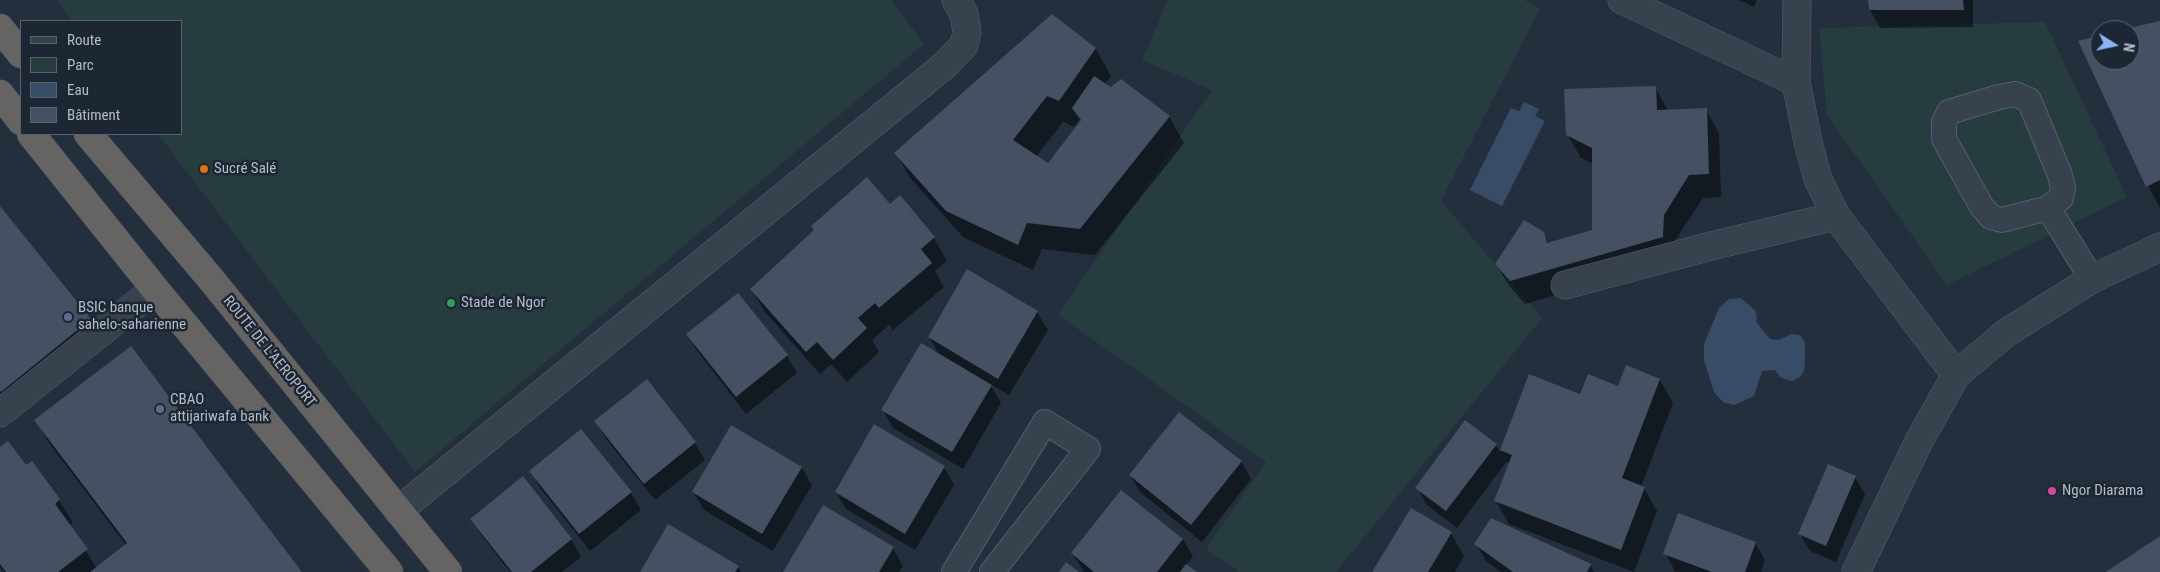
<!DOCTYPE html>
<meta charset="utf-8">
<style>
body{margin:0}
#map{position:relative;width:2160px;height:572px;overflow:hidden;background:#242f3e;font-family:"Roboto Condensed",sans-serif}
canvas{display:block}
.legend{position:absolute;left:20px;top:20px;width:162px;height:115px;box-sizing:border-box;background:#1d2633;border:1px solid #59626f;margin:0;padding:6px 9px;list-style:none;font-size:15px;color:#b4bcc9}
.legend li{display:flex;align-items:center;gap:10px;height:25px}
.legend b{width:25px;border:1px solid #59626f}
.north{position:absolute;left:2090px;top:20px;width:50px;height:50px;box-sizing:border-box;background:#1d2633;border:1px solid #59626f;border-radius:50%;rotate:100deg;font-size:14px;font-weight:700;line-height:20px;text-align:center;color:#b4bcc9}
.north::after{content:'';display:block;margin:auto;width:18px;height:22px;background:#8ab4f8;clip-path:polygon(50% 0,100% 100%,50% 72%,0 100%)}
</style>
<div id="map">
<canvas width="2160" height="572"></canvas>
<ul class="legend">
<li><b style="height:6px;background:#38414e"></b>Route</li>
<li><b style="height:14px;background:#263c3f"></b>Parc</li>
<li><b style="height:14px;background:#394c67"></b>Eau</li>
<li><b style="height:14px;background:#455162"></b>Bâtiment</li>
</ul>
<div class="north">N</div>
</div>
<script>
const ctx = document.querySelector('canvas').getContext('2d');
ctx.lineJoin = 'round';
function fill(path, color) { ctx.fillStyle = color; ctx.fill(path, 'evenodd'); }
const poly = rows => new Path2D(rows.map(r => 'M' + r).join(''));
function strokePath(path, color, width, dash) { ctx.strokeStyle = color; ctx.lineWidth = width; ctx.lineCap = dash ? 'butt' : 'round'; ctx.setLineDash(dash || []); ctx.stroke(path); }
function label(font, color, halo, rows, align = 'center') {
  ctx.font = font + ' "Roboto Condensed",sans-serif'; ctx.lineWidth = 5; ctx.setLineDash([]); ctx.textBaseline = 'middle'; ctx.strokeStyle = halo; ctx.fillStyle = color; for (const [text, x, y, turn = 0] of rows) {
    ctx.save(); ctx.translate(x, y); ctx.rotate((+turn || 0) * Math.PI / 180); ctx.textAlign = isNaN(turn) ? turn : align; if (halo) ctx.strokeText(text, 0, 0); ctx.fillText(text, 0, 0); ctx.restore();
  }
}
fill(poly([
 [56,0,891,0,924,44,415,472,158,134,181,134,181,21,72,21],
 [1168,0,1524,0,1540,8,1441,201,1542,318,1336,572,1240,572,1206,549,1266,462,1058,315,1212,90,1142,60],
 [2045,22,2127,197,1947,285,1827,115,1819,28]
]), '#263c3f');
fill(poly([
 [1524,102,1539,109,1535,116,1545,121,1502,206,1470,190,1511,108,1519,111],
 [1741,298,1756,311,1757,323,1770,339,1779,340,1791,334,1800,335,1805,342,1805,358,1804,371,1800,377,1792,381,1785,379,1780,377,1775,370,1762,371,1754,396,1734,405,1723,402,1714,392,1704,360,1704,344,1719,308,1729,299]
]), '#394c67');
fill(poly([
 [1739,0,1757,0,1754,7],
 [1870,0,1973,0,1973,27,1880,28,1870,10],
 [1052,16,1096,49,1111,76,1105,84,1169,116,1184,143,1095,255,1042,249,1033,270,963,237,911,179,896,153],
 [1080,119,1081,122,1048,165,1036,157,1063,122,1074,127],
 [2160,22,2160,208,2148,186,2080,42,2100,37,2100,60,2130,60,2130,30,2128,30],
 [1655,87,1668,111,1706,110,1719,133,1721,197,1703,198,1676,239,1675,260,1525,304,1510,287,1496,264,1543,233,1549,244,1594,231,1594,164,1581,158,1567,134],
 [0,208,90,319,103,342,16,414,0,395],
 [934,238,947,261,935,271,944,287,893,330,889,325,872,340,879,352,847,382,831,364,820,374,765,312,751,289],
 [968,271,1037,312,1048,330,1009,395,990,384,1001,403,963,469,893,428,883,410,940,356,929,337],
 [688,335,787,356,797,373,746,414,698,352],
 [1530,376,1581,395,1660,380,1673,403,1641,487,1644,488,1657,511,1634,572,1509,524,1496,501,1510,465,1507,461,1457,528,1427,505,1417,488,1496,445,1500,452],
 [36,420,300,572,4,572,0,567,0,448,26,467,32,463,59,500,73,523,69,526,97,568,126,545,49,443],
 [596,422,695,443,705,460,655,500,606,439],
 [1241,461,1251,479,1202,542,1140,492,1130,475],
 [944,467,954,485,915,550,846,509,836,492],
 [802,468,812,485,773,551,704,510,693,492],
 [531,472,631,492,641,510,590,551,541,489],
 [1855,477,1865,494,1836,562,1810,551,1800,534],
 [471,519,571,539,581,557,562,572,510,572,482,536],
 [1451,533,1464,556,1455,572,1374,572],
 [1183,539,1193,557,1186,565,1195,572,1084,572,1072,553],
 [1755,543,1765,560,1761,572,1677,572,1675,571,1665,553],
 [1476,544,1590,565,1594,572,1501,572,1486,561],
 [893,548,903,566,899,572,785,572],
 [738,567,741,572,641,572]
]), '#0007');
fill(poly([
 [1868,0,1963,0,1964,10,1869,10],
 [1052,14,1096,48,1059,101,1047,96,1013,140,1048,163,1081,120,1072,108,1094,76,1111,87,1121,79,1170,116,1080,229,1027,223,1018,245,946,211,894,153],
 [2160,21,2160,180,2146,187,2078,41,2100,35,2100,60,2130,60,2130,30,2125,29],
 [1656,86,1657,110,1707,108,1709,174,1689,175,1664,215,1663,237,1510,281,1495,264,1524,220,1544,232,1547,243,1592,230,1592,148,1566,135,1564,89],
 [867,177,890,204,900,195,935,237,921,249,932,263,879,308,875,303,858,318,867,328,833,360,817,342,806,352,750,289,814,230,811,226],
 [0,206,91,319,1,392,0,390],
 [967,269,1038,311,998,379,928,337],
 [738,293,788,355,736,397,686,334],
 [921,343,992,385,952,452,881,410],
 [131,346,225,471,302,572,90,572,127,543,34,420],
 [1626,365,1660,379,1622,478,1645,487,1621,550,1494,501,1512,455,1500,450,1529,374,1580,394,1588,374,1618,386],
 [647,379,696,442,644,484,594,421],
 [1179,412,1242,461,1191,525,1129,475],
 [1465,420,1497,444,1446,511,1415,488],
 [874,424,945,466,905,534,835,492],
 [731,425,802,467,762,534,692,492],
 [581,429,632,492,579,534,529,471],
 [8,441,26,465,32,461,60,499,55,504,88,549,58,572,6,572,0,564,0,447],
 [1828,464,1856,476,1826,546,1798,534],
 [523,476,572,539,531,572,512,572,470,519],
 [1121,490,1183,539,1157,572,1094,572,1071,553],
 [823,505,894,547,879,572,783,572],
 [1411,508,1452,532,1428,572,1372,572],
 [1678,513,1756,542,1745,572,1712,572,1663,554],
 [1491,518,1591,564,1587,572,1513,572,1474,544],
 [668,524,739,566,735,572,640,572],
 [2160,536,2160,572,2106,572],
 [1066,562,1079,572,1059,572],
 [1186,564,1197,572,1180,572]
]), '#455162');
const service = poly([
 [2015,94,2029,100,2060,175,2063,187,2061,198,2048,208,2002,220,1991,217,1982,207,1944,139,1944,122,1949,112,1999,97,2015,94],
 [2048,208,2092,279],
 [954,572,1045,422,1088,449,992,572]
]);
const minor = poly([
 [1622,0,1796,82],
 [1797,0,1796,82,1808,142,1818,179,1836,216,1956,375],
 [1565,285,1711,246,1836,216],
 [0,413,155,289],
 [398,511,945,65,964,45,967,32,964,14,956,0],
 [1856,572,1919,441,1956,375,2006,333,2092,279,2160,247]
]);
const trunk = poly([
 [0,28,21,54],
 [0,94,21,121],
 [31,134,155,289,389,572],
 [88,134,210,278,448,572]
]);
strokePath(service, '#565f6c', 26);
strokePath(minor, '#565f6c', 29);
strokePath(trunk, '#434c59', 29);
strokePath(service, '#38414e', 24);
strokePath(minor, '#38414e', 28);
strokePath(trunk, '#656462', 28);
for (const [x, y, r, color] of [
 [204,169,5,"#e8710a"],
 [451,303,5,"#2e9e5b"],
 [68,317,5,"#5c6f8a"],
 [160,409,5,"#5c6f8a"],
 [2052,491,5,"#d1479c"]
]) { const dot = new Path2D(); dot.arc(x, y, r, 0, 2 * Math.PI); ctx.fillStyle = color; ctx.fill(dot); strokePath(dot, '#1d2633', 2); }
label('15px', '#b4bcc9', '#1d2633', [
 ["Sucré Salé",214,169],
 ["Stade de Ngor",461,303],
 ["BSIC banque",78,308],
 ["sahelo-saharienne",78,325],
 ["CBAO",170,400],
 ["attijariwafa bank",170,417],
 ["Ngor Diarama",2062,491]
], 'left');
label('15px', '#b4bcc9', '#1d2633', [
 ["ROUTE DE L'AEROPORT",269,352,51]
]);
</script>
